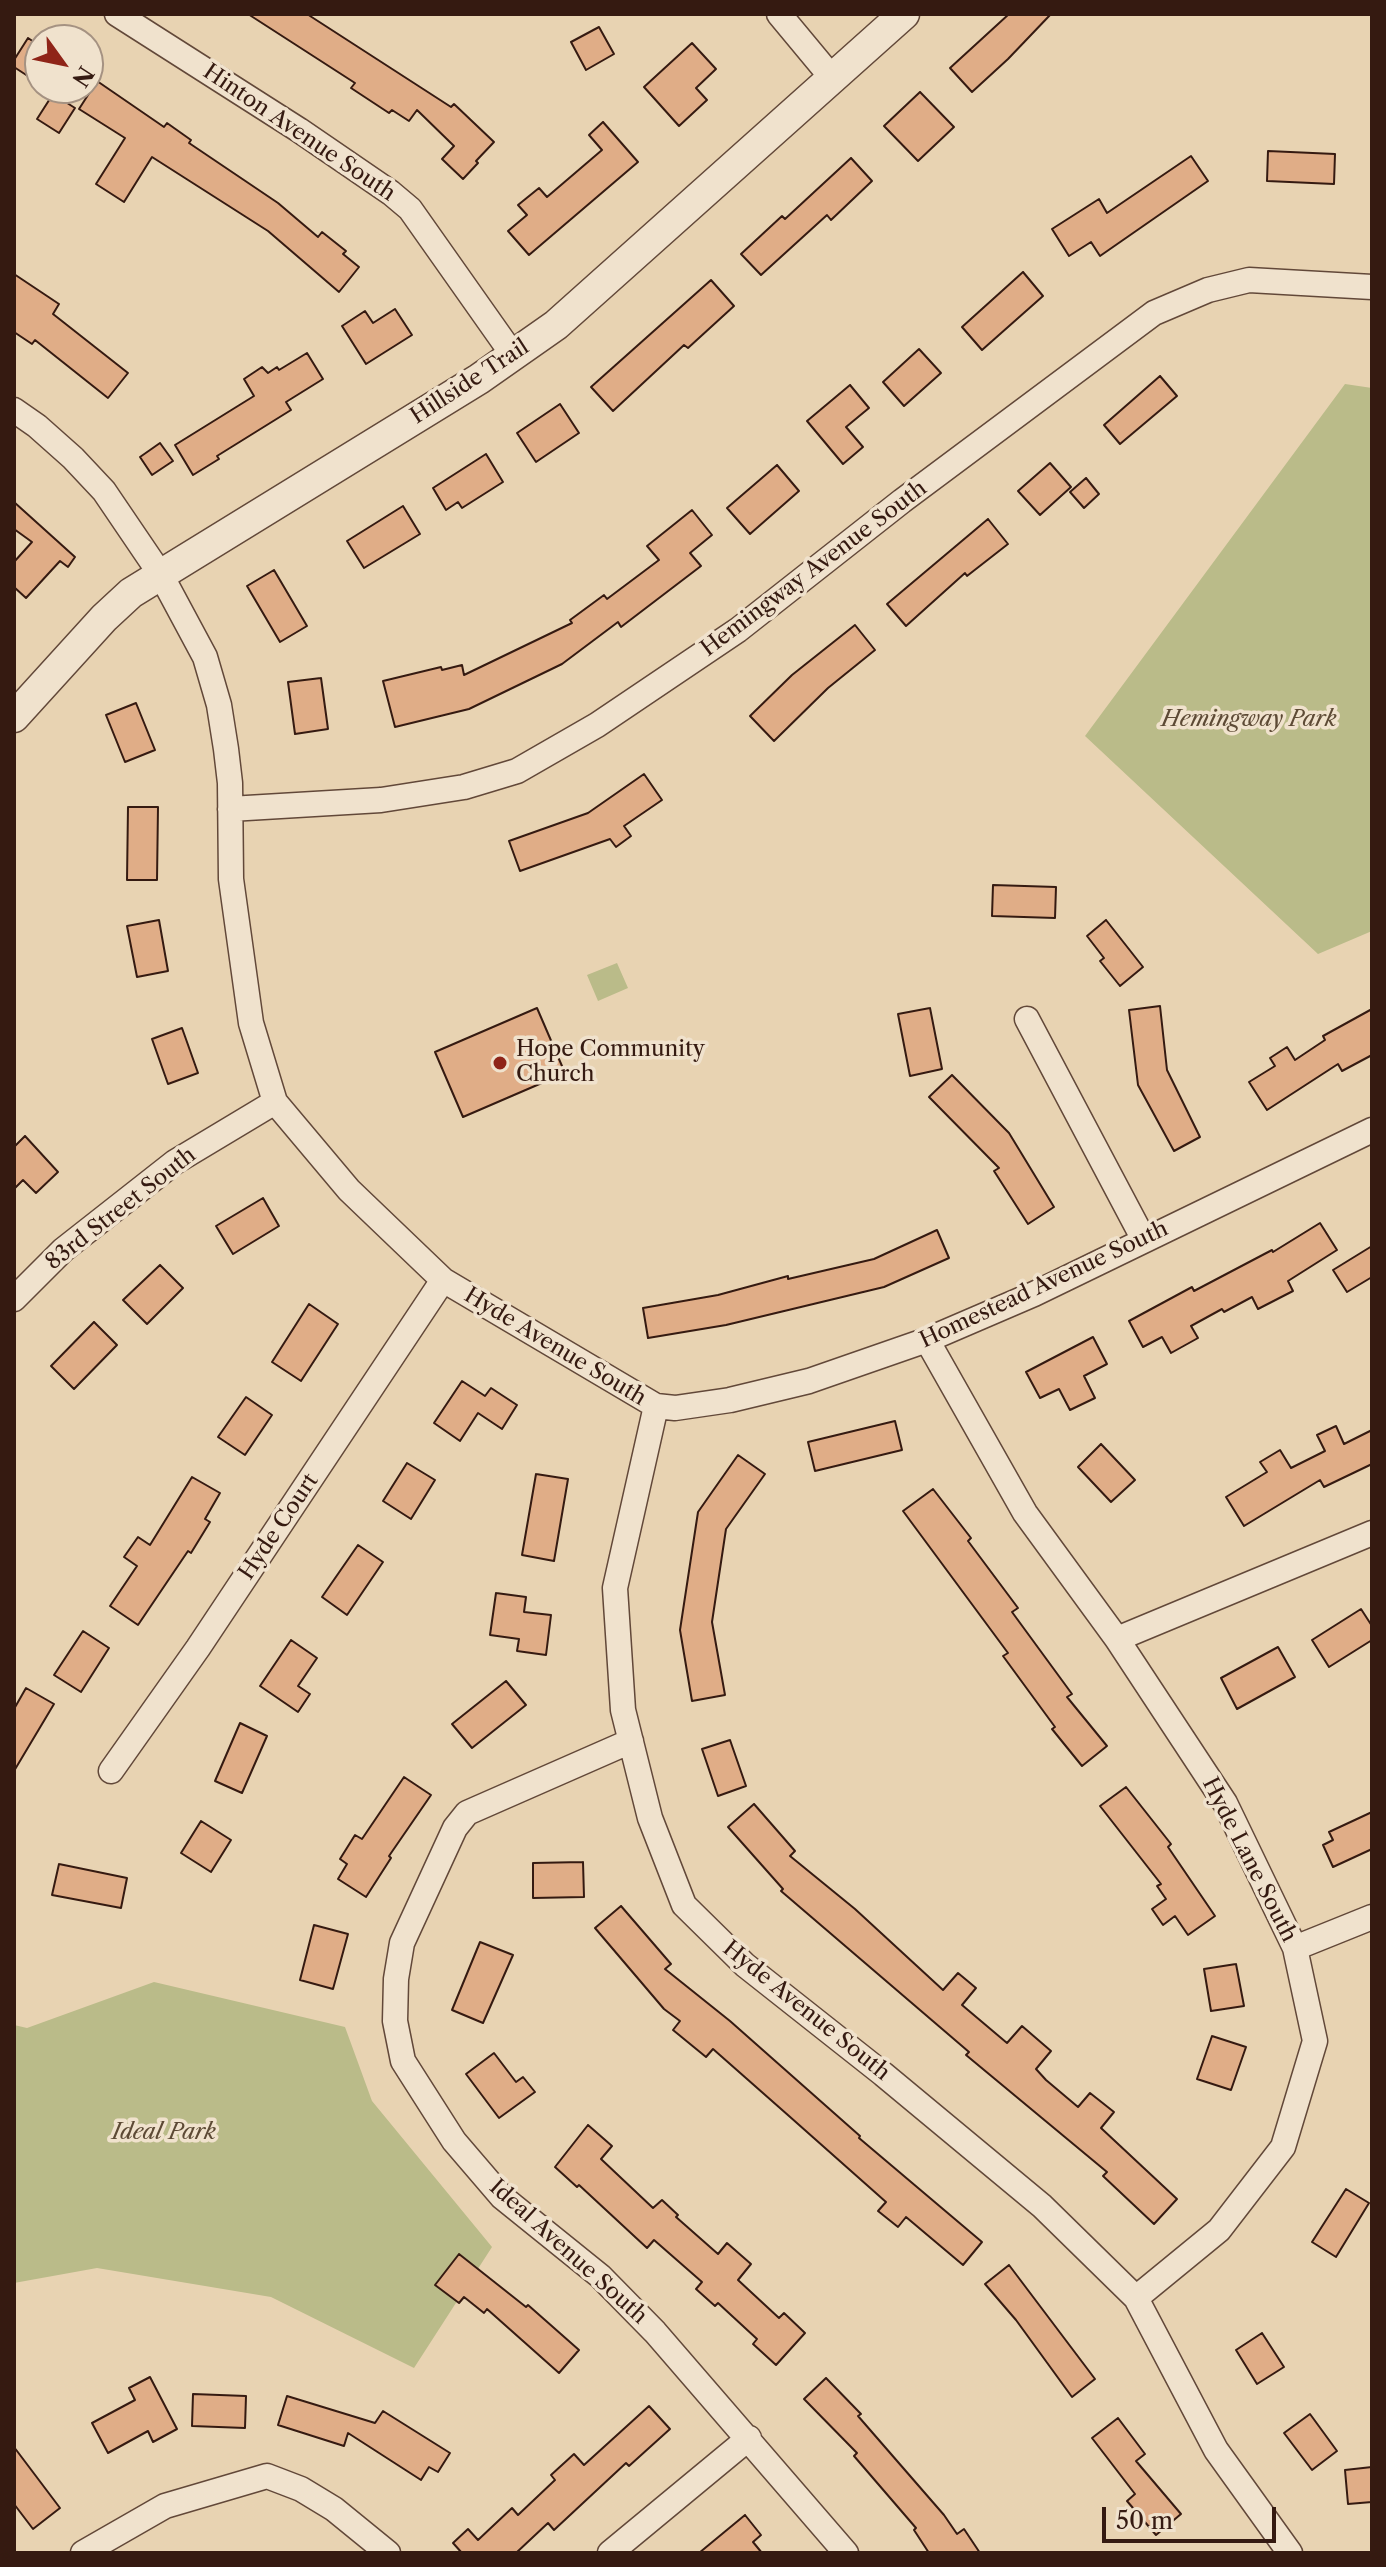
<!DOCTYPE html>
<style>
body{margin:0}
#map{position:relative;width:1386px;height:2567px;overflow:hidden;background:#e8d3b2;font-family:"Libre Caslon Text",serif}
canvas{display:block}
.frame{position:absolute;inset:0;border:16px solid #351a11;pointer-events:none}
.north{position:absolute;left:24px;top:24px;width:80px;height:80px;box-sizing:border-box;background:#f0e2cd;border:2px solid #a59282;border-radius:50%;rotate:123deg;font-size:22px;font-weight:700;line-height:32px;text-align:center;color:#351a11}
.north::after{content:'';display:block;margin:auto;width:28px;height:36px;background:#8f2418;clip-path:polygon(50% 0,100% 100%,50% 72%,0 100%)}
.scale{position:absolute;left:1102px;top:2507px;width:174px;height:36px;box-sizing:border-box;border:4px solid #351a11;border-top:0;padding-left:10px;font-size:24px;line-height:28px;white-space:nowrap;color:#351a11;-webkit-text-stroke:6px #f0e2cd;paint-order:stroke}
</style>
<div id="map">
<canvas width="1386" height="2567"></canvas>
<div class="frame"></div>
<div class="north">N</div>
<div class="scale">50 m</div>
</div>
<script>
const ctx = document.querySelector('canvas').getContext('2d');
ctx.lineJoin = 'round';
function fill(path, color) { ctx.fillStyle = color; ctx.fill(path, 'evenodd'); }
const poly = rows => new Path2D(rows.map(r => 'M' + r).join(''));
function strokePath(path, color, width, dash) { ctx.strokeStyle = color; ctx.lineWidth = width; ctx.lineCap = dash ? 'butt' : 'round'; ctx.setLineDash(dash || []); ctx.stroke(path); }
function label(font, color, halo, rows, align = 'center') {
  ctx.font = font + ' "Libre Caslon Text",serif'; ctx.lineWidth = 7; ctx.setLineDash([]); ctx.textBaseline = 'middle'; ctx.strokeStyle = halo; ctx.fillStyle = color; for (const [text, x, y, turn = 0] of rows) {
    ctx.save(); ctx.translate(x, y); ctx.rotate((+turn || 0) * Math.PI / 180); ctx.textAlign = isNaN(turn) ? turn : align; if (halo) ctx.strokeText(text, 0, 0); ctx.fillText(text, 0, 0); ctx.restore();
  }
}
fill(poly([
 [1345,384,1372,388,1372,931,1318,954,1085,736],
 [617,963,628,988,598,1001,587,975],
 [154,1982,345,2027,372,2101,492,2247,414,2368,271,2297,97,2268,14,2283,14,2025,27,2028]
]), '#babb89');
const building = poly([
 [248,14,307,14,451,107,454,104,494,142,476,161,478,163,463,179,442,159,454,146,417,110,409,121,392,110,389,113,351,88,355,83,248,14],
 [1009,14,1051,14,1008,59,972,92,950,68,1009,14],
 [599,27,614,54,586,70,571,42,599,27],
 [28,38,40,46,40,84,14,67,14,60,28,38],
 [692,43,716,69,696,88,707,100,679,126,644,87,692,43],
 [97,81,164,127,167,123,191,140,189,143,278,203,318,237,322,232,346,251,343,254,359,267,339,292,268,231,152,157,124,202,96,184,125,138,79,109,97,81],
 [920,92,954,127,918,161,884,126,920,92],
 [53,94,75,108,59,133,37,119,53,94],
 [603,122,638,162,529,255,508,231,527,215,518,205,539,188,547,197,602,150,589,135,603,122],
 [1268,151,1335,154,1334,184,1267,181,1268,151],
 [1191,156,1208,181,1100,256,1091,242,1069,256,1052,229,1099,199,1107,213,1191,156],
 [851,158,872,181,831,220,827,215,761,275,741,254,782,216,785,219,851,158],
 [1023,272,1043,296,982,350,962,327,1023,272],
 [14,274,59,304,53,314,128,373,108,398,35,340,32,344,14,332,14,274],
 [711,280,734,306,688,348,684,345,613,411,591,387,711,280],
 [395,309,412,335,366,364,342,326,365,311,373,323,395,309],
 [919,349,941,373,904,406,883,382,919,349],
 [307,353,323,379,286,402,291,410,217,456,219,459,193,475,175,445,254,396,244,379,262,367,268,373,277,367,279,370,307,353],
 [1160,376,1177,396,1120,444,1104,425,1160,376],
 [850,385,869,408,846,427,863,447,843,464,807,421,850,385],
 [560,404,579,433,536,462,517,433,560,404],
 [160,443,173,461,152,475,140,457,160,443],
 [486,454,503,482,462,508,458,502,446,510,433,488,486,454],
 [1050,463,1071,487,1040,515,1018,491,1050,463],
 [777,465,799,491,750,534,727,508,777,465],
 [1086,478,1099,494,1084,508,1070,492,1086,478],
 [14,502,75,557,68,567,60,561,26,598,14,587,14,562,32,542,14,529,14,502],
 [403,506,420,534,364,568,347,541,403,506],
 [692,510,712,535,690,553,701,566,621,627,618,622,562,664,469,709,395,727,383,681,441,667,442,670,462,665,464,675,572,623,570,620,604,595,607,599,659,560,647,546,692,510],
 [988,519,1008,544,967,576,965,573,906,626,887,604,988,519],
 [274,570,307,626,280,642,247,586,274,570],
 [855,625,875,650,828,688,774,741,750,716,792,675,855,625],
 [321,678,328,729,295,734,288,682,321,678],
 [136,703,155,750,125,762,106,715,136,703],
 [644,774,662,800,624,826,631,836,616,847,610,839,520,871,509,841,588,813,644,774],
 [128,807,158,807,157,880,127,880,128,807],
 [993,885,1056,887,1055,918,992,916,993,885],
 [159,920,168,971,137,977,127,926,159,920],
 [1106,920,1143,967,1120,986,1100,961,1104,958,1087,936,1106,920],
 [1160,1006,1167,1070,1200,1137,1174,1151,1138,1085,1129,1010,1160,1006],
 [537,1008,565,1073,463,1117,435,1052,537,1008],
 [930,1008,942,1069,910,1076,898,1014,930,1008],
 [1372,1009,1372,1055,1342,1071,1338,1064,1267,1110,1249,1082,1275,1066,1270,1058,1287,1047,1295,1060,1325,1040,1323,1036,1372,1009],
 [182,1028,198,1073,168,1084,152,1039,182,1028],
 [952,1075,1009,1133,1054,1207,1028,1224,994,1171,999,1168,929,1097,952,1075],
 [25,1136,58,1172,36,1193,23,1180,14,1189,14,1147,25,1136],
 [263,1198,279,1226,233,1254,216,1226,263,1198],
 [1320,1223,1337,1250,1288,1281,1293,1291,1258,1309,1252,1297,1224,1312,1222,1309,1191,1326,1198,1338,1171,1353,1162,1337,1143,1347,1129,1321,1192,1287,1194,1291,1272,1250,1273,1252,1320,1223],
 [937,1230,949,1258,884,1287,726,1325,648,1338,643,1308,718,1295,788,1276,788,1279,874,1259,937,1230],
 [1372,1246,1372,1277,1347,1292,1333,1270,1372,1246],
 [160,1265,183,1288,147,1324,123,1300,160,1265],
 [309,1304,338,1324,301,1381,272,1362,309,1304],
 [94,1322,117,1345,74,1389,51,1366,94,1322],
 [1093,1337,1107,1364,1084,1376,1095,1398,1070,1410,1059,1389,1040,1398,1026,1372,1093,1337],
 [462,1381,485,1396,491,1388,517,1405,502,1429,478,1413,460,1441,434,1423,462,1381],
 [246,1397,272,1415,245,1455,218,1437,246,1397],
 [895,1421,902,1450,815,1471,808,1442,895,1421],
 [1336,1426,1344,1444,1372,1430,1372,1464,1324,1487,1320,1480,1244,1526,1226,1497,1267,1472,1260,1462,1280,1450,1291,1468,1325,1451,1317,1435,1336,1426],
 [1101,1444,1135,1480,1111,1502,1078,1467,1101,1444],
 [738,1455,765,1474,726,1529,712,1622,725,1695,692,1701,680,1630,698,1512,738,1455],
 [407,1463,435,1480,411,1519,383,1501,407,1463],
 [536,1474,568,1479,554,1561,522,1555,536,1474],
 [192,1477,220,1493,205,1519,210,1522,191,1553,188,1551,138,1625,110,1606,137,1566,124,1557,138,1537,150,1545,192,1477],
 [933,1489,971,1538,968,1541,1018,1608,1012,1612,1072,1694,1067,1697,1107,1746,1082,1766,1052,1729,1055,1727,1003,1656,1008,1653,903,1511,933,1489],
 [358,1545,383,1562,347,1615,322,1597,358,1545],
 [496,1593,526,1597,524,1612,551,1615,546,1655,517,1651,519,1639,490,1635,496,1593],
 [1361,1609,1372,1626,1372,1640,1329,1667,1312,1640,1361,1609],
 [83,1631,109,1648,81,1692,54,1675,83,1631],
 [291,1640,317,1658,298,1686,310,1694,298,1712,260,1686,291,1640],
 [1278,1647,1295,1677,1237,1709,1221,1678,1278,1647],
 [506,1681,526,1705,472,1748,452,1724,506,1681],
 [26,1688,54,1704,14,1771,14,1709,26,1688],
 [240,1723,267,1736,242,1793,215,1781,240,1723],
 [730,1740,746,1786,718,1796,702,1749,730,1740],
 [404,1777,431,1795,389,1856,391,1858,366,1897,338,1879,347,1864,340,1859,355,1835,362,1839,404,1777],
 [1126,1787,1171,1844,1168,1847,1215,1916,1188,1935,1175,1916,1163,1925,1152,1909,1166,1899,1157,1886,1161,1884,1100,1806,1126,1787],
 [754,1804,795,1851,790,1856,855,1909,943,1990,958,1973,976,1988,962,2005,1007,2043,1022,2026,1051,2051,1036,2069,1046,2080,1078,2107,1090,2093,1114,2112,1101,2128,1177,2199,1154,2224,1103,2176,1107,2172,966,2055,969,2052,781,1891,783,1889,728,1827,754,1804],
 [1372,1812,1372,1849,1333,1867,1323,1845,1333,1840,1329,1832,1372,1812],
 [201,1821,231,1840,211,1872,181,1853,201,1821],
 [583,1862,584,1897,533,1898,533,1863,583,1862],
 [59,1864,127,1878,121,1908,52,1895,59,1864],
 [621,1906,671,1964,665,1969,730,2021,860,2136,859,2138,982,2242,963,2265,906,2217,898,2227,878,2211,886,2202,789,2116,713,2049,706,2057,673,2030,680,2021,664,2009,595,1928,621,1906],
 [314,1925,348,1934,333,1989,300,1980,314,1925],
 [480,1942,513,1955,483,2023,452,2010,480,1942],
 [1236,1964,1244,2006,1211,2011,1204,1969,1236,1964],
 [1212,2036,1246,2047,1231,2090,1197,2079,1212,2036],
 [494,2053,516,2082,523,2077,535,2092,499,2118,466,2074,494,2053],
 [588,2125,612,2146,601,2159,653,2208,662,2200,678,2215,676,2217,718,2254,727,2243,751,2264,738,2280,779,2318,784,2313,805,2333,776,2365,753,2344,757,2339,718,2303,715,2306,696,2289,702,2282,654,2240,647,2248,579,2185,577,2187,555,2167,588,2125],
 [1346,2189,1369,2203,1336,2257,1312,2242,1346,2189],
 [459,2254,526,2307,528,2305,579,2350,559,2373,487,2309,484,2313,464,2297,459,2303,435,2285,459,2254],
 [1009,2265,1095,2379,1072,2397,1016,2320,985,2284,1009,2265],
 [1262,2333,1284,2367,1257,2384,1236,2350,1262,2333],
 [150,2377,177,2429,153,2442,148,2431,108,2453,92,2423,135,2400,129,2388,150,2377],
 [826,2378,861,2414,858,2416,944,2515,957,2534,964,2529,980,2553,929,2553,914,2530,916,2528,854,2456,857,2453,804,2399,826,2378],
 [193,2394,246,2396,245,2428,192,2426,193,2394],
 [287,2396,375,2423,383,2411,450,2453,438,2472,429,2467,421,2480,348,2433,344,2446,278,2425,287,2396],
 [649,2406,670,2429,629,2466,626,2463,554,2530,548,2523,516,2553,462,2553,453,2543,468,2529,478,2540,512,2508,518,2515,555,2480,551,2475,574,2454,584,2465,649,2406],
 [1310,2414,1337,2451,1312,2470,1284,2433,1310,2414],
 [1118,2418,1145,2454,1136,2461,1181,2514,1156,2535,1127,2501,1135,2494,1092,2438,1118,2418],
 [14,2447,60,2508,33,2529,14,2504,14,2447],
 [1372,2467,1372,2502,1348,2504,1345,2470,1372,2467],
 [745,2515,761,2535,753,2542,762,2553,699,2553,745,2515]
]);
fill(building, '#e0ad87');
strokePath(building, '#351a11', 2);
const minor = poly([
 [117,14,299,130,391,193,410,209,513,355],
 [779,14,833,79],
 [14,410,37,426,73,458,104,491,161,575,205,657,219,705,226,749,230,783,231,879,251,1023,275,1102,349,1190,443,1280,656,1406,675,1408,730,1400,809,1381,927,1340,1034,1294,1372,1130],
 [230,809,381,800,464,787,517,771,597,725,738,630,902,501,1154,313,1208,290,1249,280,1372,287],
 [1027,1019,1144,1240],
 [14,1299,63,1250,175,1162,275,1102],
 [927,1340,1025,1513,1117,1639,1225,1803,1295,1948,1315,2041,1283,2147,1219,2230,1136,2298],
 [656,1406,615,1588,623,1710,650,1818,684,1905,745,1965,883,2074,1042,2206,1136,2298,1216,2450,1290,2553],
 [1117,1639,1372,1533],
 [631,1741,467,1813,455,1828,402,1943,396,1979,395,2021,403,2061,454,2141,502,2197,600,2276,655,2332,846,2553],
 [111,1771,198,1648,443,1280],
 [1295,1948,1372,1917],
 [83,2553,165,2506,267,2476,301,2489,334,2509,388,2553],
 [610,2553,749,2438]
]);
const tertiary = poly([
 [14,717,104,618,131,593,479,379,556,325,904,14]
]);
strokePath(minor, '#624839', 27);
strokePath(tertiary, '#624839', 33);
strokePath(minor, '#f0e2cd', 24);
strokePath(tertiary, '#f0e2cd', 30);
for (const [x, y, r, color] of [
 [500,1063,8,"#8f2418"]
]) { const dot = new Path2D(); dot.arc(x, y, r, 0, 2 * Math.PI); ctx.fillStyle = color; ctx.fill(dot); strokePath(dot, '#f0e2cd', 3); }
label('22px', '#351a11', '#f0e2cd', [
 ["Hinton Avenue South",299,133,34],
 ["Hillside Trail",470,382,-33],
 ["Hemingway Avenue South",814,569,-37],
 ["83rd Street South",121,1209,-38],
 ["Homestead Avenue South",1044,1285,-25],
 ["Hyde Avenue South",555,1347,31],
 ["Hyde Court",279,1527,-56],
 ["Hyde Lane South",1249,1860,63],
 ["Hyde Avenue South",806,2011,39],
 ["Ideal Avenue South",568,2252,42]
]);
label('italic 22px', '#5d4a35', '#f0e2cd', [
 ["Hemingway Park",1249,720],
 ["Ideal Park",164,2133]
]);
label('22px', '#351a11', '#f0e2cd', [
 ["Hope Community",516,1050],
 ["Church",516,1075]
], 'left');
</script>
